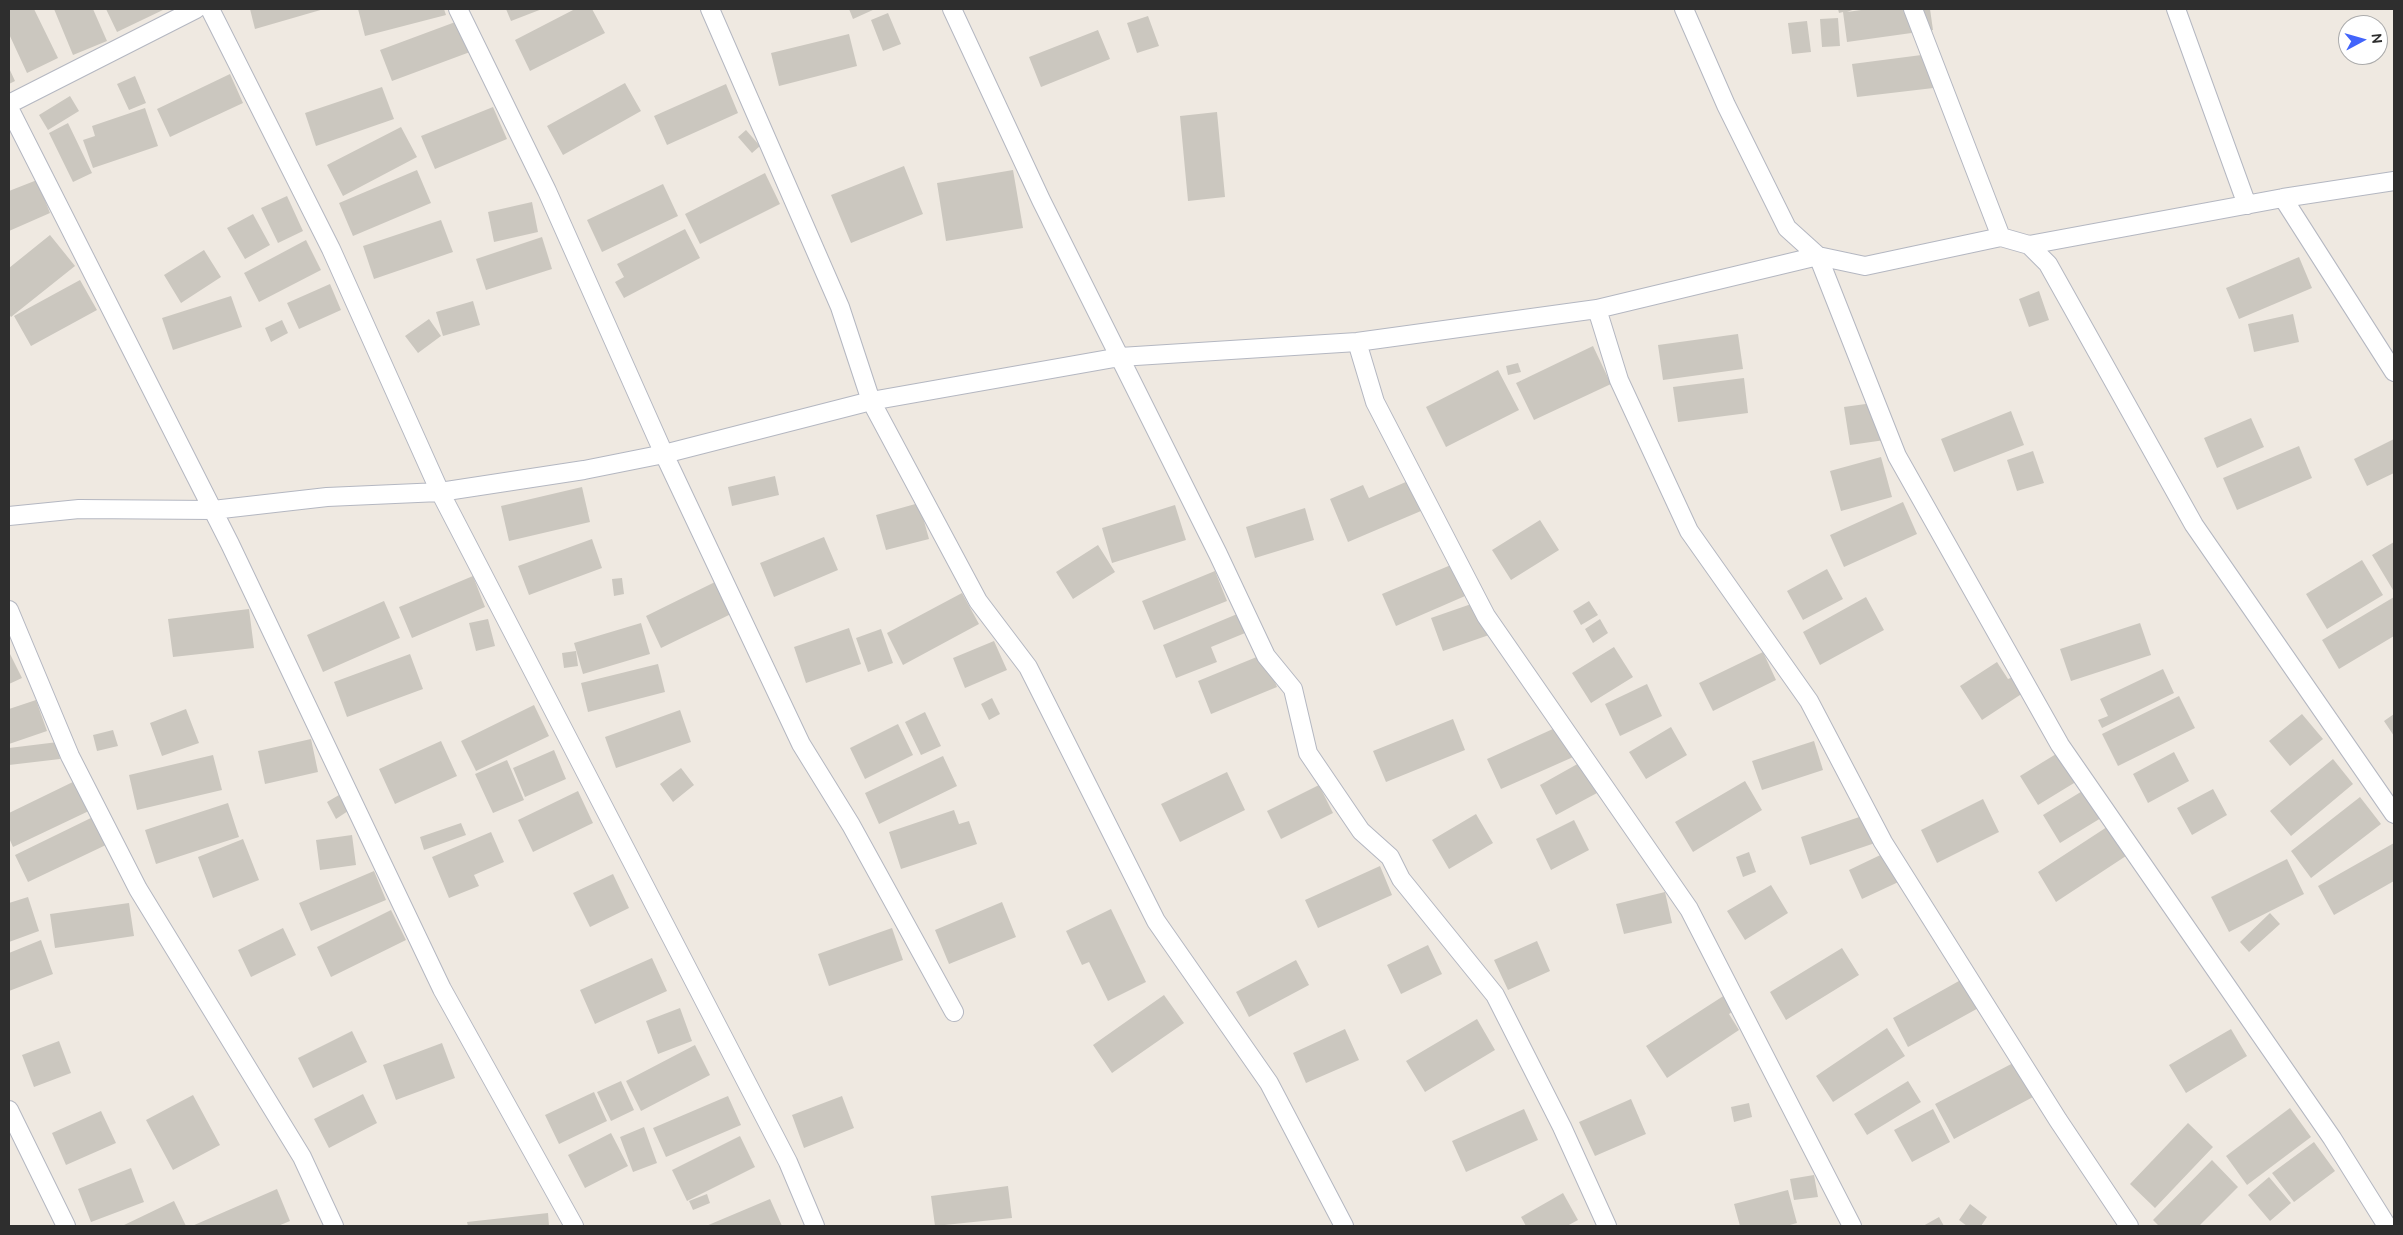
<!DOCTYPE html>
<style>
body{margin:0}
#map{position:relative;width:2403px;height:1235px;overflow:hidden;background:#efe9e1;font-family:Ubuntu,sans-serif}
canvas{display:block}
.frame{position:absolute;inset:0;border:10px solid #2e2e2e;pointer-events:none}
.north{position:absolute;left:2338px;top:15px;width:50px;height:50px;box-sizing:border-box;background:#fff;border:1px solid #ababab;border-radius:50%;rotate:84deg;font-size:14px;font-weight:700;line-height:20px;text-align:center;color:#2e2e2e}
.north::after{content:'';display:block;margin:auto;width:18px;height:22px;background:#4264fb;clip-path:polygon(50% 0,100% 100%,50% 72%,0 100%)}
</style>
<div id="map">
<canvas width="2403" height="1235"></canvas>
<div class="frame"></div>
<div class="north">N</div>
</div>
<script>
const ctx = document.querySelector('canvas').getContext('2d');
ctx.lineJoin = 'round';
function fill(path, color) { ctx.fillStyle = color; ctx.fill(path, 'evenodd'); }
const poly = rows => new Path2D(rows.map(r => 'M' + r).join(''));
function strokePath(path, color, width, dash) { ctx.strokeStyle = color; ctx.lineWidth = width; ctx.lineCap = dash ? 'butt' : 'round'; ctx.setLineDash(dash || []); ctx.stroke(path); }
fill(poly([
 [9,9,34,9,58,58,27,73,9,34],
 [54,9,93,9,107,41,73,55],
 [106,9,165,9,117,32],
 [250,9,324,9,255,29],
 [358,9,444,9,446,15,365,36],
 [506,9,542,9,511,21],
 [575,9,592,9,605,33,530,71,515,40],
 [849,9,875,9,853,19],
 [1838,9,1855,9,1847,12,1868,9,1930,9,1933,30,1847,42,1843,12,1839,13],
 [888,13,901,44,883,51,871,20],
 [1148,16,1159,46,1137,53,1127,23],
 [1838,18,1840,46,1822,47,1820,19],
 [458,21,470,52,392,81,380,50],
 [1807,21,1811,52,1792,54,1788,23],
 [1098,30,1110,59,1041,87,1029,57],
 [849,34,857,66,779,86,771,53],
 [1937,53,1942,87,1857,97,1852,64],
 [9,68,15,81,9,84],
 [230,74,243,103,170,137,157,109],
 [135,76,146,103,129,110,117,84],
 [625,83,641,111,563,155,547,126],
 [726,84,738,113,667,145,654,116],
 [382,87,394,119,316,146,305,113],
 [70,96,79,111,48,130,39,115],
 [493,107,507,139,435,169,421,136],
 [145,108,158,146,93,168,83,140,95,136,92,126],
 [1217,112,1225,197,1188,201,1180,116],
 [68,123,92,173,73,182,49,133],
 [401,127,417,157,343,196,327,165],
 [746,130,760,146,752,153,738,137],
 [904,166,923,214,851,243,831,195],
 [417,170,431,203,353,236,339,203],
 [1013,170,1023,228,946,241,937,183],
 [765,173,780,204,700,244,685,214],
 [37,180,50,213,9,231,9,191],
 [663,184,678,216,602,252,587,220],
 [287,196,303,231,278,243,261,208],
 [532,202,538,232,494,242,488,212],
 [253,214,270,245,245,259,227,228],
 [441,220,453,252,374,279,363,246],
 [685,229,700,258,624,298,615,282,624,277,617,264],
 [50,235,75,266,11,317,9,314,9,268],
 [542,237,552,269,486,290,476,259],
 [306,240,321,270,259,302,244,273],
 [204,250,221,277,181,303,164,275],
 [2299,257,2312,288,2239,319,2226,288],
 [80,280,97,310,31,346,14,316],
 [330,284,341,310,299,329,287,303],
 [2039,291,2049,320,2029,327,2019,299],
 [231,296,242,327,173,350,162,318],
 [473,301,480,325,443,336,436,312],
 [2293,314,2299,342,2254,352,2248,324],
 [429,319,441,336,418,353,405,336],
 [282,320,288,333,271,342,265,328],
 [1738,334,1743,369,1663,380,1658,345],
 [1593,346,1611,384,1534,420,1516,383],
 [1518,363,1521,372,1508,375,1506,366],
 [1498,370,1519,410,1446,447,1426,407],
 [1744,378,1748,413,1678,422,1673,387],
 [1880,402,1885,440,1850,445,1844,407],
 [2011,411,2024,445,1954,472,1941,439],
 [2251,418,2264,447,2217,468,2204,438],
 [2394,439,2394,473,2367,486,2354,459],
 [2299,446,2312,478,2237,510,2223,478],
 [2033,451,2044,483,2017,491,2007,460],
 [1881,457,1892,497,1841,511,1830,471],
 [775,476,779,495,732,506,728,487],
 [1415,478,1428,508,1348,542,1330,499,1363,485,1369,498],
 [582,487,590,522,509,541,501,506],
 [1903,502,1917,534,1844,567,1830,535],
 [919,503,929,539,886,550,876,515],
 [1175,505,1186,540,1112,563,1102,528],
 [1305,508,1314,540,1255,558,1246,527],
 [1540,520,1559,550,1511,580,1492,550],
 [824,537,838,570,774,597,760,563],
 [592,539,602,568,529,595,518,566],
 [2394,542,2394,589,2393,590,2372,555],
 [1098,545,1115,572,1073,599,1056,572],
 [2362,560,2383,595,2327,629,2306,594],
 [1458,562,1472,593,1396,626,1382,594],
 [1827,569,1843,599,1803,620,1787,591],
 [1215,571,1227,601,1154,630,1142,601],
 [473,576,485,607,412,638,399,607],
 [622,578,624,594,614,596,612,579],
 [715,582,731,614,661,648,646,616],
 [962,593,979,624,903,665,887,633],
 [1866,597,1884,630,1820,665,1803,632],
 [2394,597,2394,636,2339,669,2322,640],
 [384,601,400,638,323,672,307,635],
 [1589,601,1598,615,1581,625,1573,611],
 [1477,602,1489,635,1443,651,1431,618],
 [249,609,254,648,173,657,168,619],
 [1242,612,1250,631,1211,647,1217,662,1176,678,1163,645],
 [488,619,495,646,476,651,469,623],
 [1600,619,1608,633,1593,643,1585,629],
 [641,623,650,654,583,674,574,643],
 [2140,623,2151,655,2071,681,2060,649],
 [849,628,861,664,806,683,794,647],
 [881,629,893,663,868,672,856,638],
 [994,641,1007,670,965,688,953,658],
 [1614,647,1633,677,1591,703,1572,673],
 [576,651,578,666,564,668,562,653],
 [9,652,22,678,9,684],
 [1763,652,1776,680,1713,711,1699,683],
 [410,654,423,689,347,717,334,682],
 [1264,654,1277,687,1211,714,1198,681],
 [1997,662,2008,679,2013,677,2023,693,1982,720,1960,686],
 [658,664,665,692,588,712,581,683],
 [2163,669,2174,693,2102,728,2098,720,2108,716,2100,699],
 [1647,684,1662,716,1620,736,1605,704],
 [2179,696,2195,728,2118,766,2102,734],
 [992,698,1000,714,989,720,981,704],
 [36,700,47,731,9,744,9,709],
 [534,705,549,736,476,771,461,741],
 [186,709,199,743,162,756,150,723],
 [680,710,691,742,616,768,605,737],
 [925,712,941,746,921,755,905,722],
 [2302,714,2323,739,2290,766,2269,741],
 [2394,714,2394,736,2384,721],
 [1453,719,1465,750,1386,782,1373,751],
 [1566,723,1580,754,1501,789,1487,759],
 [898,724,913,755,865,779,850,748],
 [1671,727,1687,755,1646,779,1629,752],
 [113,730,118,746,97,751,93,735],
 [311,739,318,772,265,784,258,751],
 [441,741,457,776,395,804,379,769],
 [1814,741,1823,770,1762,790,1752,761],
 [58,742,60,759,9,765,9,748],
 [554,750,566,779,525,797,513,768],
 [2061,751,2079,780,2038,805,2020,776],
 [2174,752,2189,781,2148,803,2133,774],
 [213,755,222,790,137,810,129,775],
 [943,756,957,786,879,824,865,793],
 [2333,759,2353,784,2291,836,2270,811],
 [507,760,524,800,493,813,475,774],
 [1581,762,1597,793,1556,815,1540,785],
 [681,768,694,785,673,802,660,784],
 [1227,772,1245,810,1180,842,1161,804],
 [79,779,93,809,13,847,9,838,9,813],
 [1745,781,1762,810,1693,852,1675,822],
 [1319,785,1333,813,1281,839,1267,811],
 [2213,789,2227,815,2192,835,2177,808],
 [2084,790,2101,818,2060,843,2043,815],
 [578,791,593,823,533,852,518,820],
 [339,795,348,811,336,819,327,802],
 [2360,797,2381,824,2311,878,2291,851],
 [1983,799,1999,832,1937,863,1921,830],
 [228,803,239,837,156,864,145,830],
 [954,810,959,824,969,821,977,844,901,869,889,832],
 [1476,814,1493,843,1449,869,1432,840],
 [1868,814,1878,842,1810,865,1801,837],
 [95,816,108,844,28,882,15,855],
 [1574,820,1589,850,1551,870,1536,839],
 [461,823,466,835,424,850,420,837],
 [2110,825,2129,854,2056,902,2038,872],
 [491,832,504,862,474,875,479,886,449,898,432,857],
 [352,835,356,865,320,870,316,840],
 [243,839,259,880,213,898,198,857],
 [2394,843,2394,881,2334,915,2318,886],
 [1893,849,1907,878,1862,899,1849,870],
 [1749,852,1756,872,1743,877,1736,857],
 [2287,859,2304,894,2229,932,2211,897],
 [1380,866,1392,895,1318,928,1305,900],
 [374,871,386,900,311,931,299,903],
 [613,874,629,908,590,927,573,893],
 [1771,885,1788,913,1745,940,1727,911],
 [1665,892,1672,923,1624,934,1616,904],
 [28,897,39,931,9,942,9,903],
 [1002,902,1016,937,949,964,935,930],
 [129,903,134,936,55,948,50,914],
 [1111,909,1146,982,1108,1001,1089,962,1082,965,1066,931],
 [391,910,406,940,331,977,317,947],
 [2270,913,2280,924,2249,952,2240,942],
 [283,928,296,955,251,977,238,950],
 [892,928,903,960,829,986,818,954],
 [41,940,53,974,9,991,9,953],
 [1537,941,1550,971,1508,990,1494,960],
 [1428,945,1442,974,1401,994,1387,965],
 [1842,948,1859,975,1786,1020,1770,992],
 [652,958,667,991,595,1024,580,990],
 [1296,960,1309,985,1249,1017,1236,992],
 [1966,977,1982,1006,1908,1047,1893,1018],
 [1728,993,1738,1008,1729,1014,1739,1030,1667,1078,1646,1046],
 [1164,995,1184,1023,1112,1073,1093,1045],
 [680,1008,692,1041,658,1054,646,1021],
 [1477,1019,1495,1050,1425,1092,1406,1061],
 [1887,1028,1905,1056,1833,1102,1816,1076],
 [1345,1029,1359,1060,1306,1083,1293,1053],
 [2231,1029,2247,1056,2186,1093,2169,1065],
 [352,1031,367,1062,313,1088,298,1058],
 [59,1041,71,1073,34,1087,22,1055],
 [442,1043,455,1078,396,1100,383,1065],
 [695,1045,710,1075,641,1111,626,1081],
 [2015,1062,2033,1097,1954,1139,1935,1104],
 [621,1081,634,1110,611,1121,597,1092],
 [1908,1081,1921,1102,1867,1135,1854,1114],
 [594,1092,607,1121,559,1144,545,1115],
 [363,1094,377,1123,329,1148,314,1119],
 [193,1095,220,1145,173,1170,146,1120],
 [728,1096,741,1125,666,1157,653,1128],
 [842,1096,854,1128,804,1148,792,1115],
 [1631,1099,1646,1134,1595,1156,1579,1122],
 [1749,1103,1752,1117,1734,1122,1731,1107],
 [2290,1108,2311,1137,2247,1185,2226,1156],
 [1524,1109,1538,1140,1466,1172,1452,1141],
 [1933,1109,1950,1142,1912,1162,1894,1130],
 [101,1111,116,1143,66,1165,52,1133],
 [2188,1123,2213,1147,2155,1208,2130,1184],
 [644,1127,657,1163,633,1172,620,1137],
 [611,1133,628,1166,585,1188,568,1155],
 [740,1136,755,1167,687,1201,672,1170],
 [2314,1142,2335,1171,2294,1202,2272,1173],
 [2212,1160,2238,1187,2199,1226,2159,1226,2153,1220],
 [131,1168,144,1202,91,1222,78,1189],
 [1814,1175,1818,1197,1794,1200,1790,1179],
 [2269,1177,2291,1203,2270,1221,2248,1195],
 [1008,1186,1012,1218,935,1226,931,1196],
 [277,1189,290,1221,278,1226,192,1226],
 [1788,1190,1797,1223,1786,1226,1740,1226,1734,1204],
 [1563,1193,1578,1220,1567,1226,1526,1226,1521,1217],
 [707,1194,710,1203,693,1210,689,1201],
 [770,1199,782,1226,706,1226],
 [174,1201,186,1226,122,1226],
 [1970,1204,1987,1217,1981,1226,1967,1226,1959,1220],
 [548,1213,549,1226,468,1226,467,1222],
 [1939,1217,1944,1226,1923,1226]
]), '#cbc7bf');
const minor = poly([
 [210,9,331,249,440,492,788,1162,815,1226],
 [458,9,547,191,664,454,801,744,851,825,954,1012],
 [710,9,840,307,871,401,978,601,1028,667,1156,921,1269,1083,1344,1226],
 [952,9,1041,200,1218,554,1266,656,1293,689,1308,753,1361,831,1390,857,1401,879,1495,995,1562,1127,1607,1226],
 [1684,9,1726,105,1787,228,1818,256,1897,456,2060,745,2332,1138,2387,1226],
 [1913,9,2001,237,2029,245,2048,264,2194,525,2394,814],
 [2176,9,2247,205],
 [9,104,196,9],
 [9,108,230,544,442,989,574,1226],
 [2283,198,2394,372],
 [2029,245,2283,198,2394,181],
 [1597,309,1619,380,1689,531,1809,701,1883,842,2058,1120,2129,1226],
 [1357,342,1375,402,1486,616,1689,909,1852,1226],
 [9,516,79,509,213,510,327,497,440,492,584,470,664,454,871,401,1120,357,1357,342,1597,309,1818,256,1865,266,2001,237],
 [9,610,70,756,138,889,302,1157,334,1226],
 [9,1110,66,1226]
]);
strokePath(minor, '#b4b7c1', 20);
strokePath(minor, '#fff', 18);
</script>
